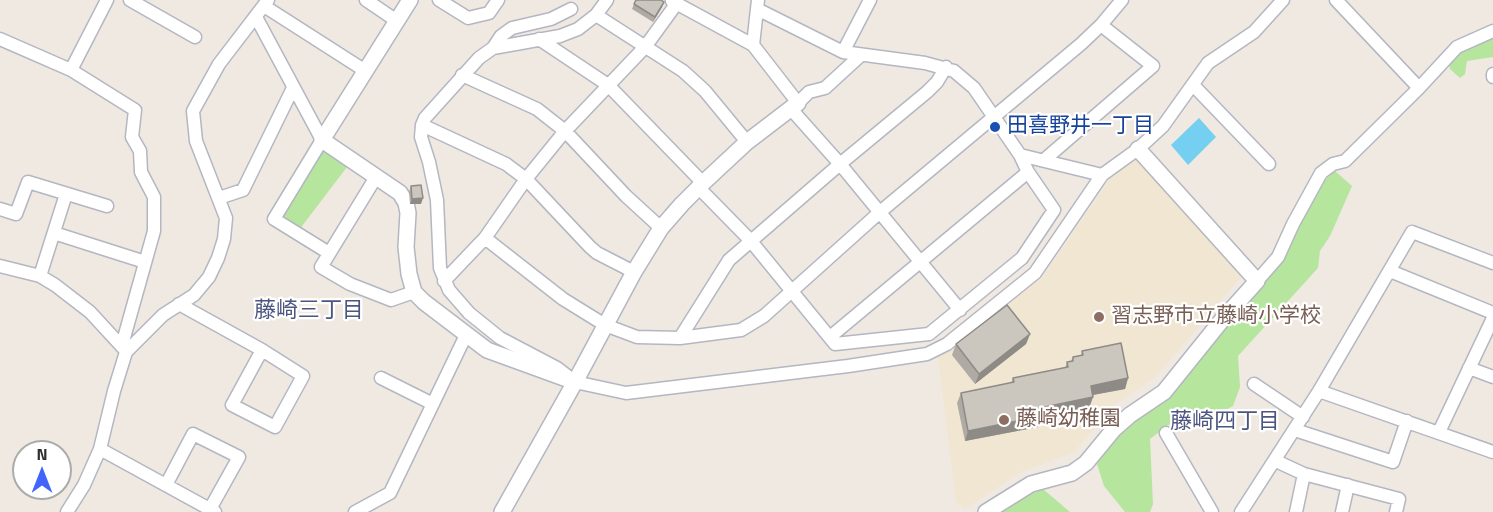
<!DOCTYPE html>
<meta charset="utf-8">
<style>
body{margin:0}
#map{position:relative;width:1493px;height:512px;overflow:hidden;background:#efe9e1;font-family:"Titillium Web",sans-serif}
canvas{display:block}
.north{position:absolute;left:12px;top:440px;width:60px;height:60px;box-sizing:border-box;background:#fff;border:2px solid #ababab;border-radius:50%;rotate:0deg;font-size:16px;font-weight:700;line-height:24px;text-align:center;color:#2e2e2e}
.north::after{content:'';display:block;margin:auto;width:21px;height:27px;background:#4264fb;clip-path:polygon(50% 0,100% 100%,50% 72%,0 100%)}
</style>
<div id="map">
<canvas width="1493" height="512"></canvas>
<div class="north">N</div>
</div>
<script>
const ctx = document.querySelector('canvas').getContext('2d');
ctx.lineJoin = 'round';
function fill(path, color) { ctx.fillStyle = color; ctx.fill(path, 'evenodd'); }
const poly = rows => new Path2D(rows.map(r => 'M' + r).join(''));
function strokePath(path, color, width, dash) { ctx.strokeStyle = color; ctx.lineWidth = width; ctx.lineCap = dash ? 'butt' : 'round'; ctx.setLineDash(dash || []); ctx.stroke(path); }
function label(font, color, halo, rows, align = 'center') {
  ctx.font = font + ' "Titillium Web","Noto Sans JP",sans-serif'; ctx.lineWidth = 4.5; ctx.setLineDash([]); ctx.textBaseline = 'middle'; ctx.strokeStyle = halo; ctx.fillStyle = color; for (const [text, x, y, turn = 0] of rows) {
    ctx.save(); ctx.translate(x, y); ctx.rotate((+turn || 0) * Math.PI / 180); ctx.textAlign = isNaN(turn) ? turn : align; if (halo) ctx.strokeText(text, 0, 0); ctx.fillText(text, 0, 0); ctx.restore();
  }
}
fill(poly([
 [1139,157,1242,276,1155,377,1114,405,1073,453,1022,471,965,509,956,502,938,356,1043,277,1109,180]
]), '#f0e6d1');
fill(poly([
 [1493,26,1493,57,1467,61,1465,74,1460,78,1450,69,1448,53,1452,42],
 [323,150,347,167,299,230,285,220,283,213],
 [1335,171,1352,186,1330,236,1320,251,1318,268,1238,356,1240,387,1233,406,1212,417,1168,425,1150,439,1153,504,1150,512,1125,512,1104,486,1097,464,1107,443,1281,260,1324,181],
 [1043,489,1070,512,992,512,1000,507]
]), '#b6e59e');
fill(poly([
 [1199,118,1216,137,1188,165,1171,145]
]), '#75cff0');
const minor = poly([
 [130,0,195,37],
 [366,0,397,21],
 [439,0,468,18,489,13,498,0],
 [607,0,596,15,578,29,560,36,493,48,479,58,425,118,422,125,421,137,429,162,437,200,440,268,449,290,469,313,500,338,557,368,575,382,626,393,848,366,927,354,947,344,1035,273,1102,175,1138,149,1163,126,1208,63,1254,32,1283,0],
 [758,0,753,45,798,103,809,92,825,88,861,55],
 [1336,0,1419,88],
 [672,1,753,45],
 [264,6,364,70],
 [596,15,683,71,705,91,747,142],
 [256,17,322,140,274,219,329,253],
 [0,39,71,70,135,110,132,137,140,151,141,172,154,197,154,231,122,345],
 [539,39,608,85,703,183],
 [493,48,501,36,512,28,551,19,571,9],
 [843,52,870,0],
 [71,70,107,0],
 [1493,74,1493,77],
 [462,75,537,109,565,131,626,196,661,228],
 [1193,85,1269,164],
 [791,109,840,164,960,310],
 [422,125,506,164,526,179,590,247,597,253,634,272],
 [1020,155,1102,175],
 [1044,160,1153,66,1101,25],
 [376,177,321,267,350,284,391,300,414,292],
 [698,187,750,240,835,344,929,334,1022,258,1054,210,1028,172,1020,155,974,88,954,71,925,63,843,52,757,9],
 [219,198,243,190,293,88],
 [0,209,16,214,28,182,107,206],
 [54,233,145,262],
 [485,238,563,299,605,325,637,337,680,338,741,330,764,316,880,212,1081,44,1101,25,1122,0],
 [0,266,40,276,55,285,90,312,125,350],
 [1390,271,1493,313],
 [40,276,66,194],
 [444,281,485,238,526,179,565,131,645,47,677,3],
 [1257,281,1278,257,1293,224,1321,173,1333,164,1345,161,1419,88,1457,47,1493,31],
 [179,304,262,350,303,376,275,427,232,405,262,350],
 [830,337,1028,172],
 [680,338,729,260,840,164,927,92,937,82,946,67],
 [1469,368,1493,377],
 [381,378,433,404],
 [1254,384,1303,417],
 [1319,391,1493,452],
 [1295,430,1393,462,1407,421],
 [1439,432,1493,318],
 [1166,433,1212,512],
 [100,449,215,512],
 [1276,461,1304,474,1399,499,1396,512],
 [166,485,193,434,239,457,210,509],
 [67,512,84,485,100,449,114,391,126,352,163,315,194,295,209,277,218,258,224,239,226,218,196,141,193,111,219,64,268,0],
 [355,512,390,493,466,335],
 [1241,512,1319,391,1412,232,1493,263],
 [1296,512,1304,474],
 [1342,512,1348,485]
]);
const tertiary = poly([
 [410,0,322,140,400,193,406,203,408,213,406,247,409,274,414,292,424,302,487,350,575,382],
 [502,512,575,382,634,272,661,228,682,204,703,183,747,142,798,103],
 [986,512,1031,484,1072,473,1086,463,1114,429,1130,415,1164,392,1222,320,1257,281,1138,149]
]);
strokePath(minor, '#b4b7c1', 15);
strokePath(tertiary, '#b4b7c1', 18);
strokePath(minor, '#fff', 12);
strokePath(tertiary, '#fff', 15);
fill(poly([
 [634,4,662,7,653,22,632,9],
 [411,186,421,204,410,204,409,192],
 [1030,334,1026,344,975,384,952,355,956,344],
 [1082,351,1128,378,1125,389,1093,395,1093,397,1089,408,1042,417,1038,427,965,441,957,403,961,393,1011,383,1013,378,1065,368,1067,362,1071,361,1073,357,1081,355]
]), '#afaba4');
fill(poly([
 [664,2,662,7,653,22,655,17],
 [423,198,421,204,410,204,412,199],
 [1030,334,1026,344,975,384,979,374],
 [1128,378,1125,389,1087,396,1091,386],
 [1093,397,1089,408,1042,417,1038,427,965,441,968,431,1040,408]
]), '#8e8b86');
const building = poly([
 [636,0,661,0,664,2,655,17,634,4,636,0],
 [421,185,423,198,412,199,411,186,421,185],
 [1007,305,1030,334,979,374,956,344,1007,305],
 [1121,343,1128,378,1091,386,1093,397,1040,408,1042,416,968,431,961,393,1014,382,1013,378,1068,367,1067,362,1073,361,1073,357,1083,355,1082,351,1121,343]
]);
fill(building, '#cbc7bf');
strokePath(building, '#8e8b86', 1.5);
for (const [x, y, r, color] of [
 [995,127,6,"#1a4fb4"],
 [1099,317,6,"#8d6e63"],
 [1004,420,6,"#8d6e63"]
]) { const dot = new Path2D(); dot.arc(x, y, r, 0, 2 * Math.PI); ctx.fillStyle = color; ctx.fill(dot); strokePath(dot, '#fff', 2); }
label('21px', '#164399', '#fff', [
 ["田喜野井一丁目",1007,127]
], 'left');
label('21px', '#785e54', '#fff', [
 ["習志野市立藤崎小学校",1111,317],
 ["藤崎幼稚園",1016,420]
], 'left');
label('22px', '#4d5680', '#fff', [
 ["藤崎三丁目",309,312],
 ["藤崎四丁目",1225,423]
]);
</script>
